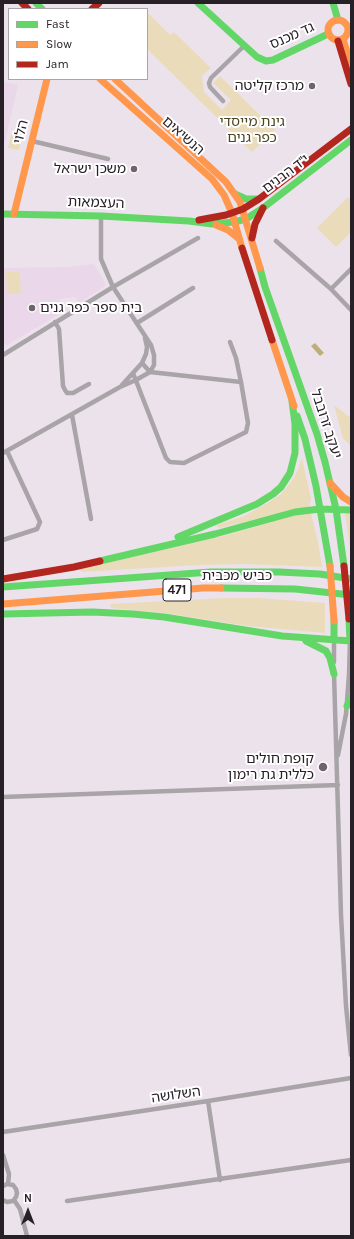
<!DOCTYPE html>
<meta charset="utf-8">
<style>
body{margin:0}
#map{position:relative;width:354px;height:1239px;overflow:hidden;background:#ece2ec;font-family:Karla,sans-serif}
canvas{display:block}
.frame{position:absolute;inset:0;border:4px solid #282027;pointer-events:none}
.legend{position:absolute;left:8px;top:8px;width:140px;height:72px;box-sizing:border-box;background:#fff;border:1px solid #a9a6a9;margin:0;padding:5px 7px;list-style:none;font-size:12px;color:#282027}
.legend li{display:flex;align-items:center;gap:8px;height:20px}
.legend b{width:20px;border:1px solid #a9a6a9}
.north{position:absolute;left:8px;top:1191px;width:40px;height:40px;-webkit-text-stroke:3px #fff;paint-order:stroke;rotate:0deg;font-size:11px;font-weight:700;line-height:16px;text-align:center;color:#282027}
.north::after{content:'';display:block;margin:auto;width:14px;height:18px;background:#282027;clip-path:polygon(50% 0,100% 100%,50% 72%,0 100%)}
</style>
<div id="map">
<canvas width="354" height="1239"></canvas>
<div class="frame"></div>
<ul class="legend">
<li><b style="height:5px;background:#63d668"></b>Fast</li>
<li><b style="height:5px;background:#ff974d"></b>Slow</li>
<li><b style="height:5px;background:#b3261e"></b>Jam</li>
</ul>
<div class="north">N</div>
</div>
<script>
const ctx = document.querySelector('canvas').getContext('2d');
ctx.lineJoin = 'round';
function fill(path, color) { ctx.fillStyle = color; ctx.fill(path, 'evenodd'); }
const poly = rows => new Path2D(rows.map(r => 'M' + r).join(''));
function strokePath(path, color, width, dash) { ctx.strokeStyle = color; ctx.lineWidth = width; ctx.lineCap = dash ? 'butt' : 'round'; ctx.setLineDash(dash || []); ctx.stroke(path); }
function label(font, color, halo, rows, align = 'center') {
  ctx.font = font + ' Karla,"Noto Sans Hebrew",sans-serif'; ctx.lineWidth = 4; ctx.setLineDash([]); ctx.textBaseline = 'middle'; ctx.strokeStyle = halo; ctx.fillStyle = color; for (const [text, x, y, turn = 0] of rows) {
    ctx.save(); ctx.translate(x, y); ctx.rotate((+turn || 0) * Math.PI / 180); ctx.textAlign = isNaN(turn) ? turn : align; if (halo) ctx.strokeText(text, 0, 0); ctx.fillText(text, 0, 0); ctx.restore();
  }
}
fill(poly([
 [3,82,18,85,4,146,3,145],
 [94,264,105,283,105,286,79,303,75,297,60,299,61,313,7,345,4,344,4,268,68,267]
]), '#ead7e9');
fill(poly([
 [147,12,170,35,174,32,211,68,202,76,204,92,222,110,231,100,213,83,220,76,275,130,252,152,147,49],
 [11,134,22,137,19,150,8,148],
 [348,197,351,200,351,232,336,247,317,228],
 [6,272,20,272,21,294,7,294],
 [334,405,351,418,351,446,343,438],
 [302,458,311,499,309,507,219,528,216,525,242,517,266,504,281,494,292,481,298,470],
 [311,513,318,542,322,567,244,564,199,565,82,572,80,569,223,536,295,515],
 [345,513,351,514,351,556],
 [225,598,259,598,325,603,325,633,248,626,164,613,111,608,110,604]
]), '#eadcbb');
fill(poly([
 [315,343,324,353,320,356,311,346]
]), '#bfae76');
strokePath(poly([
 [348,28,351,26],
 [223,101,210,87,209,83,211,78,244,46],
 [32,141,108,159],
 [276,241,331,289,351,310],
 [331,289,351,269],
 [55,322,59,329,63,386,65,390,67,393,73,393,89,384],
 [137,323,193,288],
 [3,355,113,287,198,238],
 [142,363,150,372,241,382],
 [133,373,166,458,170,462,184,463,246,432,248,423,241,382,236,358,230,342],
 [122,385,142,363,146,354,147,347,145,338],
 [72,415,91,519],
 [3,453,120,387,136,380,150,372,154,365,154,355,151,345,113,287,101,259,101,216],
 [3,540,37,529,40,522,7,451],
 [334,662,334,640],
 [334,673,341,915,346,1006,351,1055],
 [338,755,346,714,349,675,350,641],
 [3,797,338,785],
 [208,1101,220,1180],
 [3,1132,208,1101,351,1078],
 [3,1155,9,1174,8,1184],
 [3,1186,7,1184,13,1185,16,1189,17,1193,16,1197,13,1201,7,1202,3,1200],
 [14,1200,20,1209,27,1236],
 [67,1201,351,1160]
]), '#a8a4a8', 4.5);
strokePath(poly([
 [36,3,42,9],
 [198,3,257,57,266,61,273,60,328,34],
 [333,3,338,20],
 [235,194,246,199,257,199],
 [3,214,101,216,189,221,212,224,234,222,246,219,263,208,351,140],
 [260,268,265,287,317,434,325,462,336,509,344,566],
 [297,416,305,439,316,486,330,566],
 [178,537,257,504,273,494,281,487,290,473,295,453,295,424,292,401],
 [100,561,215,534,295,512,320,509,351,510],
 [3,587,211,572,279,572,320,574,351,579],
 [221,588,295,589,351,595],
 [3,614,92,612,133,614,164,617,282,636,351,641],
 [349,619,350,641],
 [334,621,334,640],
 [306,641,326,651,330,658,334,674],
 [347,706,351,698]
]), '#63d668', 7);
strokePath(poly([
 '328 30a10 10 0 1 1 20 0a10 10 0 1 1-20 0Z',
 [343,39,351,65],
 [100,79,212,179,224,195,232,213,242,248],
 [115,79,226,182,240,202,260,268],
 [14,214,47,79],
 [216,225,228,230,238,238],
 [272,340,294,406],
 [330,483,343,497,351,502],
 [3,604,203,588,221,588]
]), '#ff974d', 7);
strokePath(poly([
 [22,3,28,9],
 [92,9,99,3],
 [338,41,351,84],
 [199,220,226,215,243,209,259,199,351,129],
 [252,238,255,224,263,208],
 [242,248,272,340],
 [3,579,74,567,100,561]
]), '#b3261e', 7);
strokePath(poly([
 [330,566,334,621]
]), '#ff974d', 7);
strokePath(poly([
 [344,566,349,619]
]), '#b3261e', 7);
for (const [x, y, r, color] of [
 [312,86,4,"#6d646c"],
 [134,169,4,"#6d646c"],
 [32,308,4,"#6d646c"],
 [323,767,5,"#6d646c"]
]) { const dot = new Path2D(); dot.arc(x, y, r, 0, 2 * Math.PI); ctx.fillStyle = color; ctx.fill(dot); strokePath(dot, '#fff', 1.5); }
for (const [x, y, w] of [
 [177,590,28]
]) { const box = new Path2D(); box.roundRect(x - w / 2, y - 11, w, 22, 3); ctx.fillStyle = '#fff'; ctx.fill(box); strokePath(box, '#282027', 1); }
label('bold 13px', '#282027', null, [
 ["471",177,590]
]);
label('14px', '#282027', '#fff', [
 ["גד מכנס",292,36,-24],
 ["הלוי",21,132,-76],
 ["הנשיאים",183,136,41],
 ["י''ד הבנים",286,174,-37],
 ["העצמאות",96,203,2],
 ["יעקב זרובבל",326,424,72],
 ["כביש מכבית",237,576],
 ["השלושה",176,1095,-8]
]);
label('14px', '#282027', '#fff', [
 ["מרכז קליטה",304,86],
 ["משכן ישראל",126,169],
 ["בית ספר כפר גנים",40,308,"left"],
 ["קופת חולים",314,759],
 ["כללית גת רימון",314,775]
], 'right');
label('14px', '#4d4420', '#fff', [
 ["גינת מייסדי",252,122],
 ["כפר גנים",252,138]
]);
</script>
